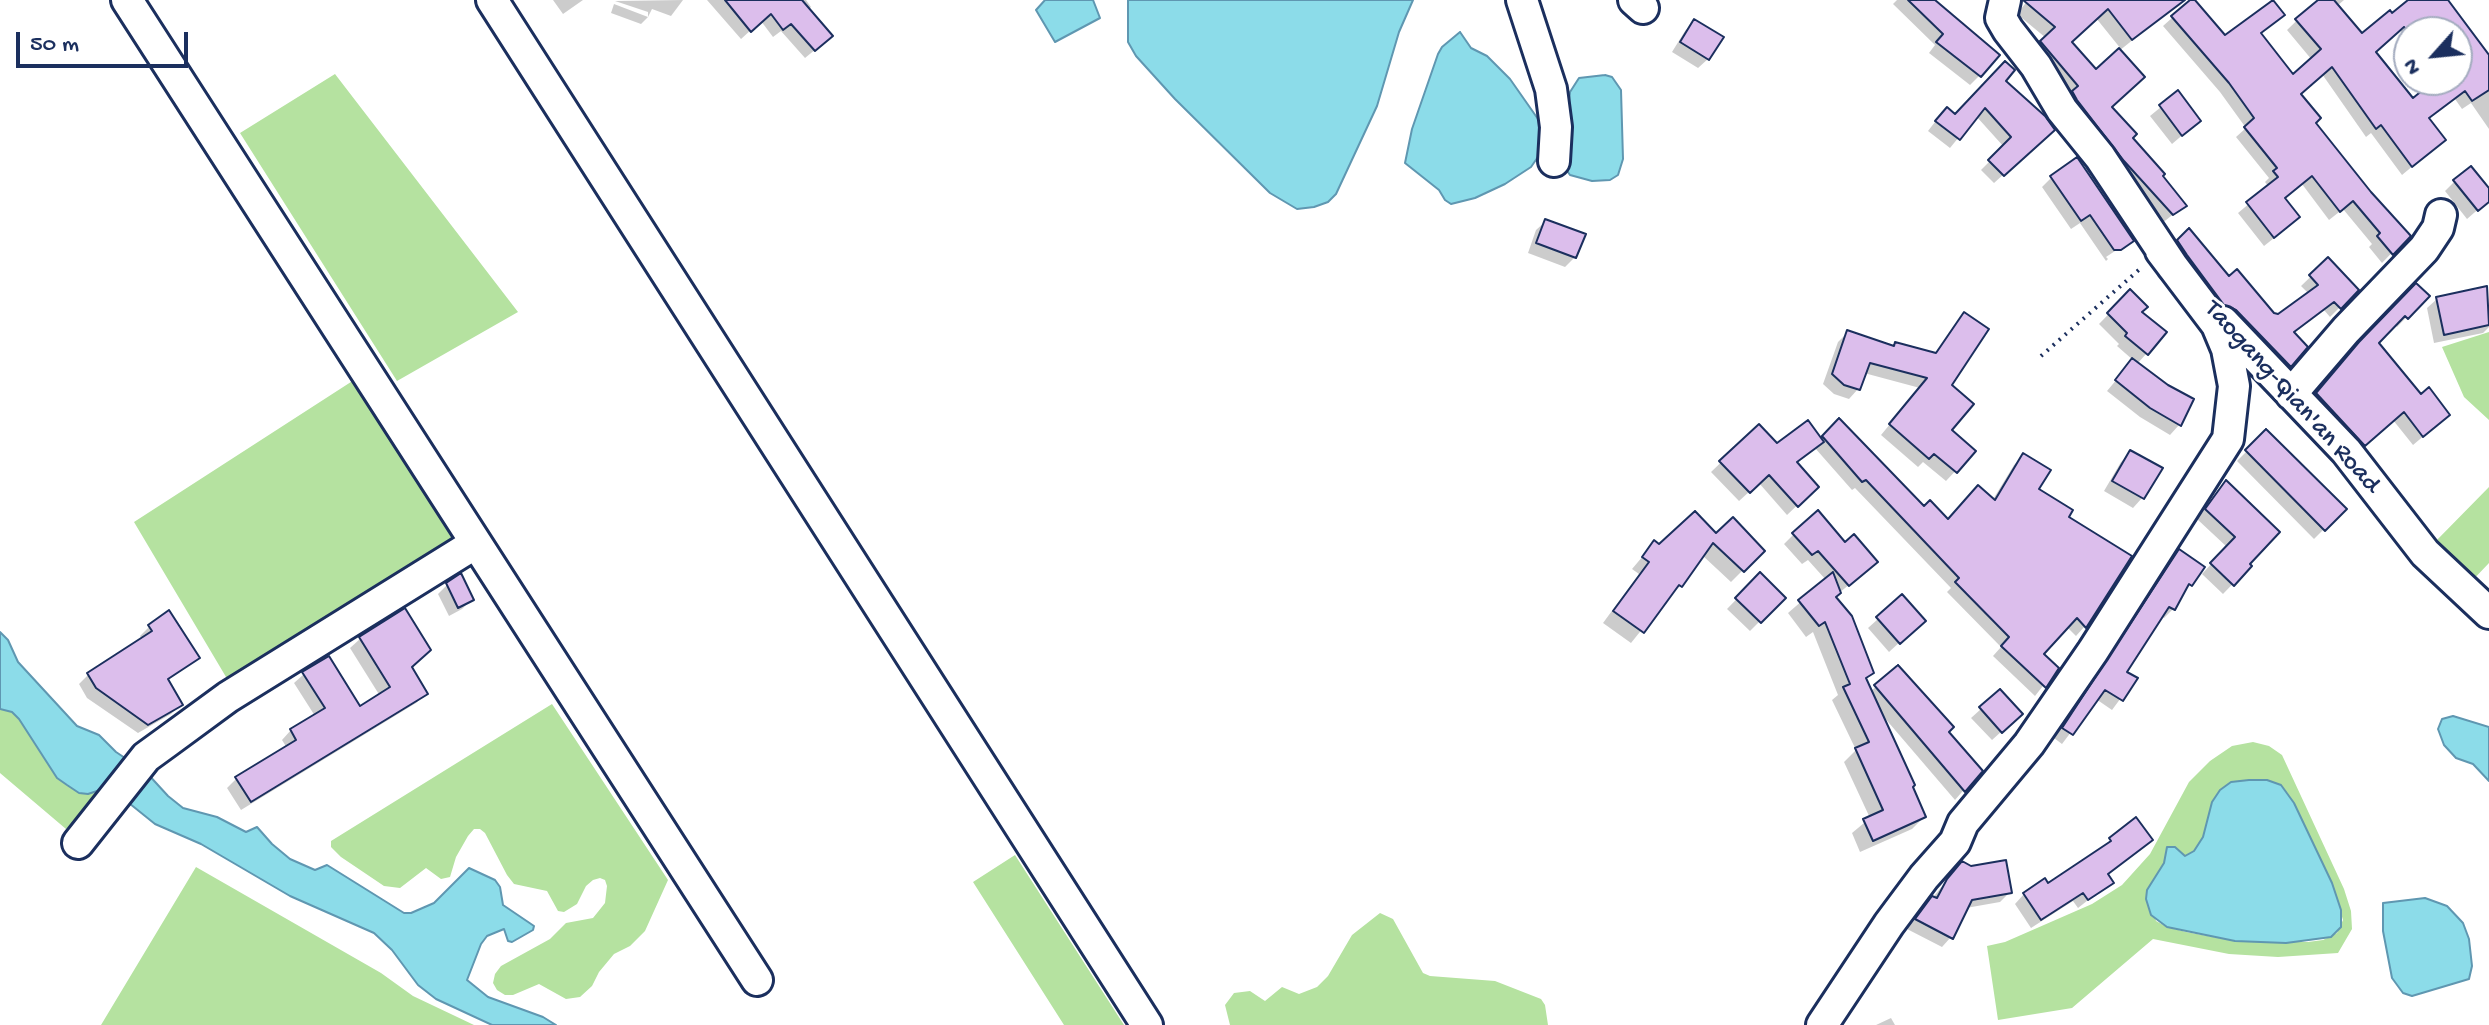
<!DOCTYPE html>
<style>
body{margin:0}
#map{position:relative;width:2489px;height:1025px;overflow:hidden;background:#fff;font-family:"Gochi Hand",sans-serif}
canvas{display:block}
.north{position:absolute;left:2393px;top:16px;width:80px;height:80px;box-sizing:border-box;background:#fff;border:2px solid #a4acbf;border-radius:50%;rotate:243deg;font-size:22px;font-weight:700;line-height:32px;text-align:center;color:#1b2f5e}
.north::after{content:'';display:block;margin:auto;width:28px;height:36px;background:#1b2f5e;clip-path:polygon(50% 0,100% 100%,50% 72%,0 100%)}
.scale{position:absolute;left:16px;top:32px;width:172px;height:36px;box-sizing:border-box;border:4px solid #1b2f5e;border-top:0;padding-left:10px;font-size:24px;line-height:28px;white-space:nowrap;color:#1b2f5e;-webkit-text-stroke:6px #fff;paint-order:stroke}
</style>
<div id="map">
<canvas width="2489" height="1025"></canvas>
<div class="north">N</div>
<div class="scale">50 m</div>
</div>
<script>
const ctx = document.querySelector('canvas').getContext('2d');
ctx.lineJoin = 'round';
function fill(path, color) { ctx.fillStyle = color; ctx.fill(path, 'evenodd'); }
const poly = rows => new Path2D(rows.map(r => 'M' + r).join(''));
function strokePath(path, color, width, dash) { ctx.strokeStyle = color; ctx.lineWidth = width; ctx.lineCap = dash ? 'butt' : 'round'; ctx.setLineDash(dash || []); ctx.stroke(path); }
function label(font, color, halo, rows, align = 'center') {
  ctx.font = font + ' "Gochi Hand",sans-serif'; ctx.lineWidth = 6; ctx.setLineDash([]); ctx.textBaseline = 'middle'; ctx.strokeStyle = halo; ctx.fillStyle = color; for (const [text, x, y, turn = 0] of rows) {
    ctx.save(); ctx.translate(x, y); ctx.rotate((+turn || 0) * Math.PI / 180); ctx.textAlign = isNaN(turn) ? turn : align; if (halo) ctx.strokeText(text, 0, 0); ctx.fillText(text, 0, 0); ctx.restore();
  }
}
fill(poly([
 [335,74,518,312,397,381,240,133],
 [2489,332,2489,420,2464,397,2442,347],
 [354,380,459,539,229,682,134,522],
 [2489,487,2489,563,2469,584,2434,543],
 [552,704,668,880,645,931,630,946,614,954,599,972,592,986,580,997,566,999,539,984,513,995,505,995,497,990,493,983,495,974,501,966,550,939,566,923,593,918,605,903,607,886,605,880,600,878,593,880,586,886,577,904,564,912,558,911,547,891,514,884,507,875,485,833,480,829,474,829,468,836,456,857,450,877,441,879,426,868,400,888,384,886,341,857,331,847,331,841],
 [0,709,12,712,19,719,57,777,67,785,79,793,109,787,66,829,0,773],
 [2253,742,2269,746,2282,755,2344,889,2351,911,2352,929,2338,953,2278,957,2229,954,2153,939,2072,1008,1998,1020,1987,946,2005,942,2092,904,2122,885,2150,854,2189,782,2210,761,2232,746],
 [2281,785,2294,803,2332,883,2343,920,2337,933,2323,940,2308,942,2235,941,2186,932,2167,927,2156,921,2147,890,2164,863,2166,850,2185,856,2194,851,2203,837,2212,802],
 [1015,855,1124,1025,1064,1025,973,882],
 [196,867,381,973,413,996,474,1025,101,1025],
 [1380,913,1393,919,1423,973,1430,976,1495,981,1541,999,1545,1005,1548,1025,1230,1025,1225,1005,1234,993,1250,991,1265,1001,1282,987,1299,994,1317,987,1328,976,1352,935]
]), '#b5e2a0');
const water = poly([
 [1045,0,1093,0,1100,18,1055,42,1036,10,1045,0],
 [1128,0,1413,0,1399,32,1377,106,1336,194,1328,202,1314,207,1297,209,1270,193,1175,99,1136,56,1128,42,1128,0],
 [1460,32,1471,48,1487,56,1510,79,1545,129,1540,154,1531,167,1505,184,1475,198,1451,204,1445,200,1439,190,1405,163,1412,129,1438,54,1442,47,1460,32],
 [1605,75,1612,77,1621,90,1623,159,1618,175,1610,180,1592,181,1570,175,1565,168,1564,156,1570,92,1579,78,1605,75],
 [0,632,8,640,18,662,77,726,99,735,116,752,146,772,168,796,183,808,217,817,246,832,257,827,272,844,290,859,315,870,327,865,404,913,411,913,434,903,469,868,495,880,500,887,503,905,534,926,533,930,512,942,508,941,504,929,487,936,481,944,467,980,488,997,543,1017,556,1025,492,1025,436,999,418,985,392,950,374,933,290,896,201,844,155,824,109,787,88,794,79,793,67,785,57,778,19,719,12,712,0,709,0,632],
 [2453,716,2489,727,2489,781,2473,764,2456,758,2444,745,2438,729,2442,719,2453,716],
 [2249,780,2267,780,2281,785,2294,803,2332,883,2341,910,2341,927,2331,937,2286,943,2235,941,2167,927,2151,915,2146,899,2147,890,2164,863,2167,847,2175,847,2185,856,2194,851,2203,837,2212,802,2220,790,2231,782,2249,780],
 [2425,898,2447,906,2463,923,2469,939,2472,966,2469,979,2412,996,2403,993,2392,978,2383,931,2383,903,2425,898]
]);
fill(water, '#8cdce9');
strokePath(water, '#5f97b1', 2);
fill(poly([
 [553,0,583,0,563,14],
 [683,0,671,16,652,9,648,17,648,12,615,1],
 [707,0,806,0,811,7,808,10,822,44,805,58,781,31,773,37,761,21,741,39],
 [1897,0,1932,0,1979,76,1970,85,1929,53,1935,45,1893,4],
 [2028,0,2170,0,2175,6,2119,51,2110,107,2185,205,2161,224,2031,53,2046,38,2017,14],
 [2096,18,2121,49,2096,72,2070,42],
 [2318,0,2344,0,2337,6,2362,36,2411,0,2449,0,2444,32,2409,32,2409,43,2400,30,2374,52,2413,100,2437,80,2457,80,2457,44,2489,60,2489,129,2471,103,2462,109,2455,99,2428,119,2444,140,2402,175,2371,133,2366,137,2322,74,2299,95,2313,123,2369,193,2408,236,2382,263,2369,247,2372,244,2343,209,2329,220,2302,184,2284,199,2288,227,2264,246,2238,213,2269,187,2265,182,2269,178,2236,137,2246,128,2220,92,2163,26,2173,17,2225,38,2282,15,2260,34,2292,77,2312,60,2287,30],
 [614,4,648,17,641,24,611,13],
 [1694,21,1708,59,1698,68,1672,52,1685,31],
 [2004,81,2044,138,1994,183,1981,170,2004,147,1976,116,1950,148,1928,131,1938,118,1955,116],
 [2178,93,2199,121,2172,144,2150,116],
 [2052,177,2132,241,2124,249,2124,245,2106,257,2108,259,2106,261,2080,223,2071,229,2042,187],
 [2455,181,2489,191,2489,200,2467,219,2445,191],
 [1546,221,1575,257,1565,267,1528,253,1536,230],
 [2189,230,2229,279,2273,315,2279,317,2309,294,2301,286,2328,260,2357,290,2330,317,2324,310,2293,333,2305,347,2280,375,2169,251],
 [2485,289,2489,307,2489,327,2483,333,2434,343,2427,308,2437,299],
 [2130,292,2139,313,2147,353,2137,364,2167,387,2192,400,2179,425,2170,435,2140,417,2107,391,2133,360,2117,346,2119,344,2099,324],
 [2427,296,2397,327,2394,324,2377,343,2438,424,2413,445,2393,420,2354,454,2308,404,2350,354],
 [1964,315,1949,385,1950,430,1974,451,1946,481,1923,462,1918,467,1881,435,1920,388,1864,373,1858,389,1849,399,1834,394,1823,384,1838,342,1848,332,1892,348,1934,355],
 [1839,420,1924,508,1947,521,1992,501,2014,465,2024,455,2037,489,2066,517,2085,626,2076,636,2066,626,2041,654,2057,668,2035,696,1993,656,2001,647,1947,592,1951,588,1855,488,1852,490,1815,448,1795,464,1807,496,1787,515,1759,483,1739,501,1711,472,1759,426,1777,446,1820,440],
 [2266,432,2344,509,2314,539,2237,461],
 [2131,452,2160,469,2142,498,2133,508,2104,491,2121,462],
 [2226,483,2250,566,2223,594,2202,574,2227,547,2197,519],
 [1794,534,1866,571,1834,597,1872,672,1865,679,1870,692,1898,667,1980,771,1955,800,1883,716,1924,817,1912,829,1860,852,1852,833,1870,818,1844,762,1856,750,1832,700,1838,695,1813,632,1806,637,1788,613,1826,580,1808,560,1802,564,1784,544],
 [1716,536,1762,551,1731,582,1702,555,1680,586,1668,597,1631,643,1603,623,1639,574,1632,569,1654,543,1659,547],
 [2180,552,2190,585,2182,593,2173,609,2164,618,2161,616,2125,672,2135,679,2112,710,2096,699,2062,744,2054,738,2170,561],
 [1760,575,1783,598,1750,631,1727,609],
 [448,584,472,599,462,609,449,616,438,594],
 [404,611,410,668,426,694,416,703,241,810,227,788,236,779,287,748,282,740,291,730,315,716,294,683,304,674,359,708,380,696,350,648,360,639],
 [1878,619,1913,630,1889,652,1868,628],
 [149,627,198,658,167,681,181,704,171,714,138,733,87,698,79,684,89,674,142,639,140,636],
 [1981,709,2011,723,1992,740,1971,718],
 [2135,820,2141,849,2107,876,2111,882,2078,908,2073,901,2031,928,2015,904,2024,894,2048,886,2100,849],
 [1953,873,2010,892,2000,902,1966,908,1951,937,1942,947,1907,929],
 [1891,1018,1895,1025,1876,1025]
]), '#0003');
const building = poly([
 [725,0,802,0,833,36,815,51,791,24,783,30,771,14,751,32,725,0],
 [1908,0,1935,0,2000,55,1981,77,1936,42,1943,34,1908,0],
 [2023,0,2185,0,2132,40,2108,9,2072,42,2096,69,2119,48,2145,77,2112,107,2137,134,2133,138,2165,174,2163,176,2187,206,2173,215,2124,161,2077,100,2072,91,2078,86,2040,41,2055,27,2023,0],
 [2190,0,2195,0,2225,35,2273,0,2285,15,2261,33,2293,74,2321,49,2295,19,2318,0,2334,0,2362,33,2390,10,2392,13,2408,0,2448,0,2489,55,2489,90,2472,101,2465,91,2429,118,2446,140,2412,167,2381,125,2376,129,2332,67,2301,94,2321,118,2316,123,2371,192,2411,236,2393,255,2377,236,2380,233,2353,201,2340,212,2312,176,2285,198,2300,217,2274,238,2246,202,2278,177,2273,171,2277,168,2244,127,2254,118,2229,83,2171,16,2190,0],
 [2404,27,2408,32,2457,32,2457,80,2435,80,2413,98,2376,52,2404,27],
 [1694,19,1724,37,1709,60,1680,42,1694,19],
 [2005,61,2015,70,2006,81,2045,116,2055,130,2004,176,1988,160,2011,137,1985,108,1960,140,1935,121,1947,107,1955,114,2005,61],
 [2178,90,2201,121,2182,136,2159,105,2178,90],
 [2077,157,2134,241,2121,250,2114,250,2090,215,2081,221,2050,176,2077,157],
 [2471,166,2489,188,2489,202,2478,211,2453,180,2471,166],
 [1545,219,1586,234,1576,258,1536,243,1545,219],
 [2189,228,2229,276,2237,269,2274,313,2278,314,2318,285,2309,275,2328,257,2359,290,2341,309,2334,302,2294,332,2308,347,2291,367,2236,310,2224,305,2187,255,2177,240,2189,228],
 [2416,283,2430,296,2408,319,2405,316,2379,343,2421,394,2429,387,2450,415,2423,437,2404,412,2365,446,2316,393,2359,342,2416,283],
 [2487,286,2489,325,2444,335,2436,297,2487,286],
 [2130,289,2148,307,2142,312,2167,332,2148,355,2125,336,2127,333,2107,313,2130,289],
 [1964,312,1989,329,1952,385,1974,404,1952,430,1976,451,1957,473,1934,454,1929,459,1889,424,1927,378,1870,363,1860,390,1844,385,1832,374,1847,330,1894,346,1895,342,1936,353,1964,312],
 [2132,358,2168,385,2194,399,2181,426,2150,408,2115,380,2132,358],
 [1839,418,1924,506,1930,500,1948,519,1978,485,1995,500,2023,453,2051,470,2039,489,2073,510,2069,517,2132,556,2086,628,2077,618,2044,654,2059,668,2046,688,2001,646,2009,637,1955,582,1959,578,1866,480,1862,482,1822,436,1839,418],
 [1808,420,1824,442,1797,462,1819,487,1798,507,1769,475,1750,493,1719,461,1759,424,1777,443,1808,420],
 [2266,429,2347,509,2325,531,2245,450,2266,429],
 [2130,450,2163,468,2144,499,2112,481,2130,450],
 [2226,480,2280,532,2250,564,2252,566,2234,586,2210,563,2235,537,2205,509,2226,480],
 [1818,510,1845,542,1854,534,1878,562,1849,586,1818,551,1812,555,1792,533,1818,510],
 [1695,511,1716,533,1733,517,1765,551,1744,572,1713,543,1682,587,1679,585,1644,633,1613,611,1649,562,1642,557,1654,540,1659,544,1695,511],
 [2179,549,2205,567,2192,586,2189,584,2175,610,2169,607,2127,672,2138,678,2123,701,2105,690,2073,735,2062,728,2179,549],
 [1760,572,1786,598,1761,623,1735,598,1760,572],
 [1833,572,1841,593,1836,597,1852,616,1874,673,1866,678,1915,785,1913,787,1926,817,1873,841,1863,819,1883,810,1855,748,1869,742,1843,687,1850,684,1825,622,1819,626,1798,600,1833,572],
 [461,573,474,600,458,608,446,583,461,573],
 [1902,594,1926,621,1900,644,1876,617,1902,594],
 [405,608,431,650,412,667,428,694,251,802,235,777,296,740,290,729,325,708,302,672,329,656,360,706,390,687,359,637,405,608],
 [169,610,200,658,168,679,183,705,148,725,96,688,87,673,152,631,148,625,169,610],
 [1898,665,1954,727,1949,732,1983,771,1965,792,1874,685,1898,665],
 [2000,689,2023,714,2002,733,1979,707,2000,689],
 [2136,817,2153,840,2108,874,2114,883,2088,900,2083,893,2041,920,2023,893,2045,878,2048,883,2111,841,2109,838,2136,817],
 [2006,860,2012,893,1972,900,1953,939,1915,919,1932,896,1937,898,1947,879,1962,861,1971,866,2006,860]
]);
fill(building, '#dcbeec');
strokePath(building, '#1b2f5e', 2);
const minor = poly([
 [127,0,757,980],
 [492,0,1147,1025],
 [1522,0,1551,89,1556,127,1554,161],
 [1634,0,1643,8],
 [2005,0,2001,18,2008,30,2036,66,2062,110,2100,157,2173,267],
 [2223,322,2346,451,2425,553,2489,613],
 [2291,394,2346,330,2424,249,2438,228,2441,215],
 [78,843,146,757,168,741,228,697,476,543],
 [1822,1025,1889,924,1924,877,1955,842,1963,823,2029,744,2093,651,2228,439,2234,386,2227,349,2217,325,2161,251]
]);
strokePath(minor, '#1b2f5e', 36);
strokePath(poly([
 [2041,356,2141,268]
]), '#1b2f5e', 4, [2, 6]);
strokePath(minor, '#fff', 30);
label('26px', '#1b2f5e', '#fff', [
 ["Taogang-Qian'an Road",2291,398,48]
]);
</script>
